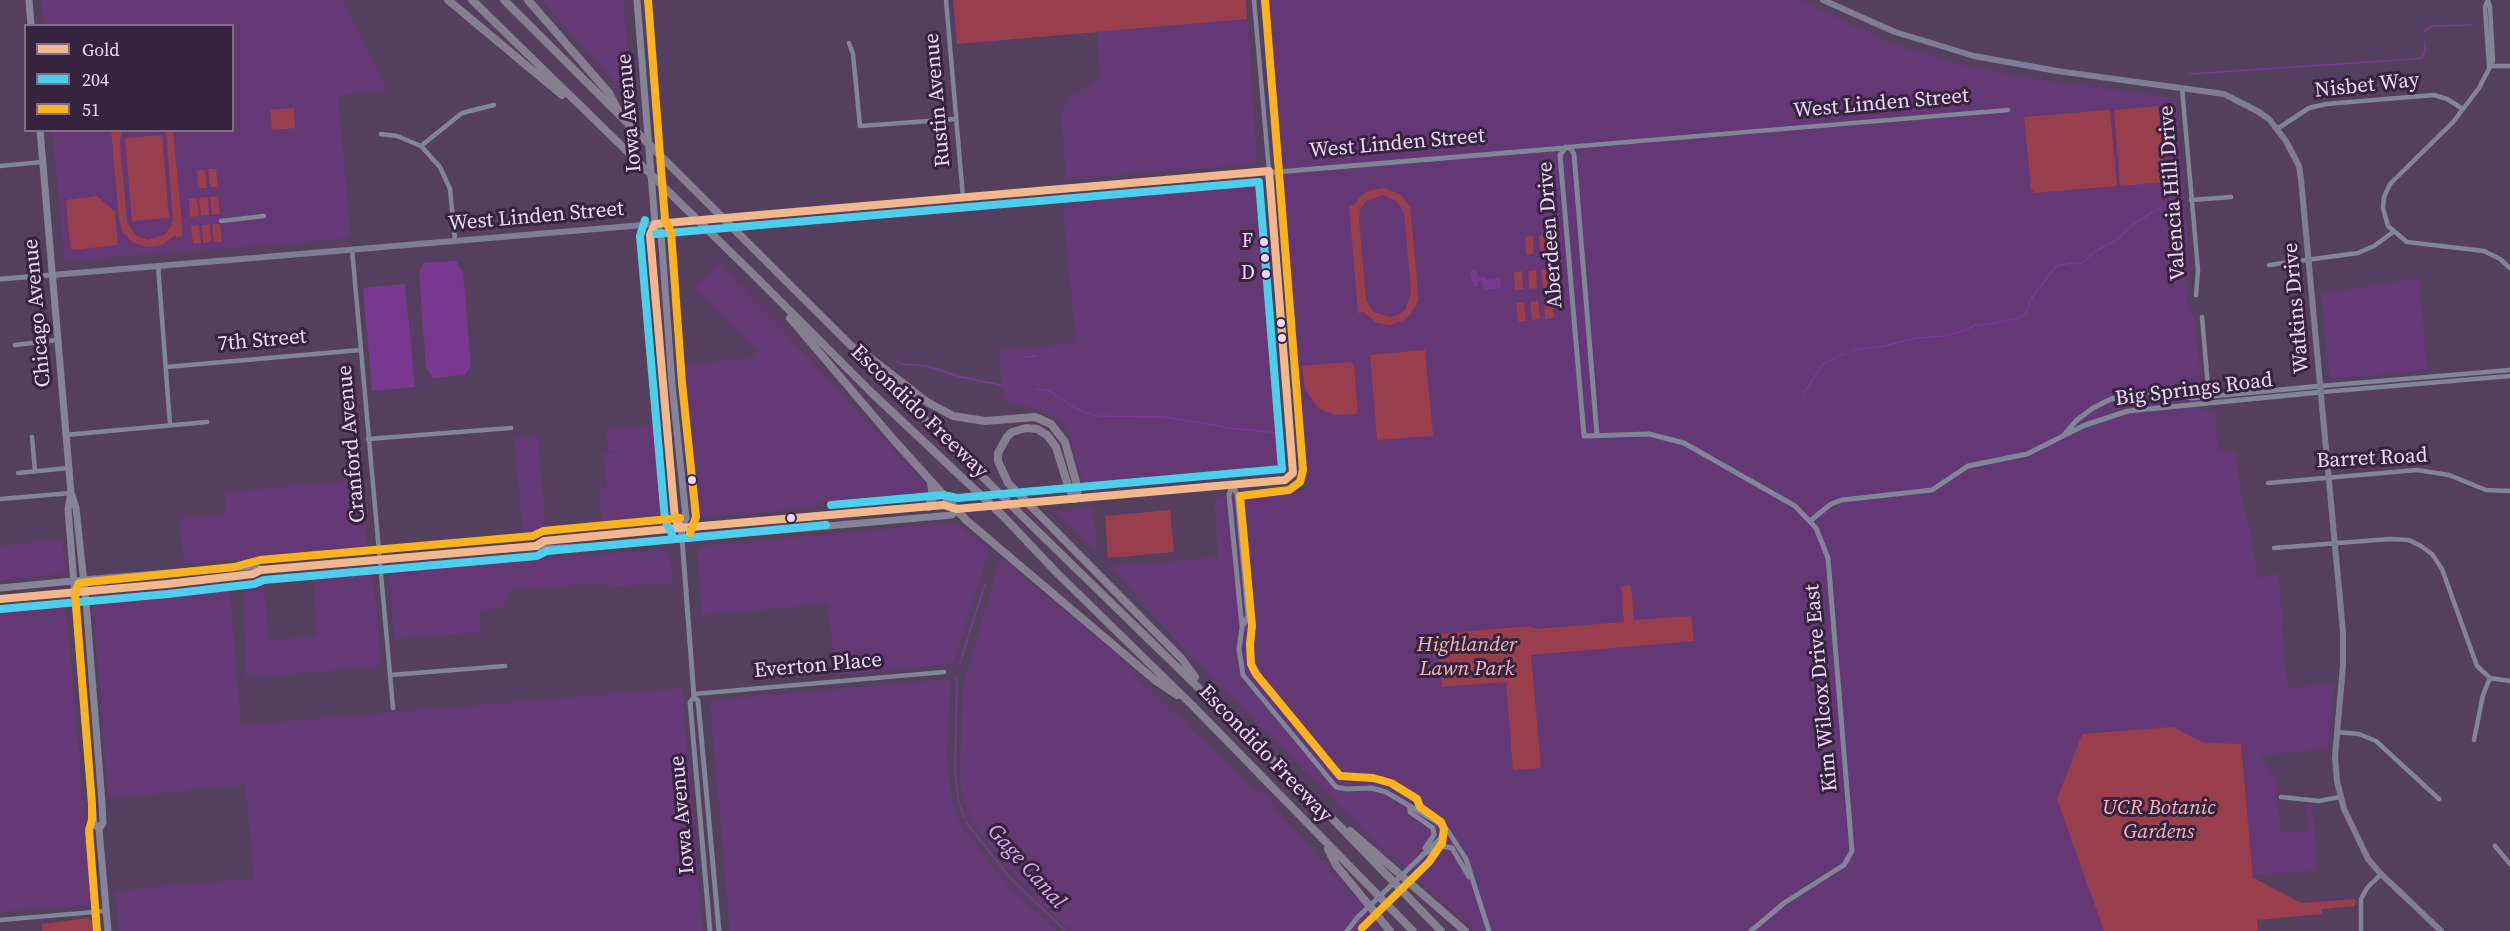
<!DOCTYPE html>
<style>
body{margin:0}
#map{position:relative;width:2510px;height:931px;overflow:hidden;background:#553f5e;font-family:"Source Serif 4",serif}
canvas{display:block}
.legend{position:absolute;left:24px;top:24px;width:210px;height:108px;box-sizing:border-box;background:#36243e;border:2px solid #806b88;margin:0;padding:8px 10px;list-style:none;font-size:18px;color:#eed6f8}
.legend li{display:flex;align-items:center;gap:12px;height:30px}
.legend b{width:30px;border:2px solid #806b88}
</style>
<div id="map">
<canvas width="2510" height="931"></canvas>
<ul class="legend">
<li><b style="height:8px;background:#f1b78d"></b>Gold</li>
<li><b style="height:8px;background:#4dcfeb"></b>204</li>
<li><b style="height:8px;background:#f9b220"></b>51</li>
</ul>
</div>
<script>
const ctx = document.querySelector('canvas').getContext('2d');
ctx.lineJoin = 'round';
function fill(path, color) { ctx.fillStyle = color; ctx.fill(path, 'evenodd'); }
const poly = rows => new Path2D(rows.map(r => 'M' + r).join(''));
function strokePath(path, color, width, dash) { ctx.strokeStyle = color; ctx.lineWidth = width; ctx.lineCap = dash ? 'butt' : 'round'; ctx.setLineDash(dash || []); ctx.stroke(path); }
function label(font, color, halo, rows, align = 'center') {
  ctx.font = font + ' "Source Serif 4",serif'; ctx.lineWidth = 6; ctx.setLineDash([]); ctx.textBaseline = 'middle'; ctx.strokeStyle = halo; ctx.fillStyle = color; for (const [text, x, y, turn = 0] of rows) {
    ctx.save(); ctx.translate(x, y); ctx.rotate((+turn || 0) * Math.PI / 180); ctx.textAlign = isNaN(turn) ? turn : align; if (halo) ctx.strokeText(text, 0, 0); ctx.fillText(text, 0, 0); ctx.restore();
  }
}
fill(poly([
 [41,0,342,0,388,91,338,95,351,238,65,261,52,131,232,130,232,26,43,25],
 [541,0,623,0,631,88,621,89],
 [953,0,1246,0,1257,161,1252,164,1068,179,1066,176,1061,110,1075,95,1100,78,1097,32,957,44],
 [1265,0,1800,0,1871,34,1902,47,1959,64,2016,76,2174,98,2176,101,2191,269,2186,300,2195,319,2201,384,2201,410,2215,410,2218,452,2236,451,2241,497,2249,524,2258,578,2278,573,2283,622,2281,622,2288,688,2334,684,2328,749,2261,755,2279,789,2274,799,2278,806,2281,832,2308,830,2306,805,2312,804,2318,870,2253,875,2253,878,2302,903,2356,899,2355,906,2322,909,2322,914,2257,920,2258,931,1474,931,1376,843,1186,652,1110,567,1218,557,1214,498,1304,490,1307,487,1281,183,1284,179,1280,157],
 [1256,183,1260,187,1285,471,1086,486,1083,483,1068,432,1056,418,1038,410,1004,400,998,350,1076,343,1062,198],
 [718,264,809,358,928,488,928,495,924,498,842,505,838,501,817,503,813,508,700,517,693,510,681,365,752,358,757,350,697,289,697,285],
 [2419,278,2427,370,2332,379,2329,373,2321,294],
 [660,424,666,513,640,521,602,526,599,489,607,488,604,453,639,450,608,451,606,429],
 [538,436,546,533,523,535,514,438],
 [361,480,367,545,364,548,184,564,179,518,226,514,225,492],
 [1092,508,1097,546,1095,551,1057,512],
 [947,523,961,527,990,549,953,664,835,675,828,604,702,615,697,552,703,546],
 [62,539,65,569,60,574,0,581,0,546],
 [666,550,670,556,672,583,607,587,601,583,509,590,506,604,498,609,480,610,481,632,394,639,389,575,393,571,534,558],
 [1000,558,1131,666,1131,672,1257,792,1263,791,1270,798,1274,807,1353,896,1360,900,1377,922,1375,924,1380,931,1072,931,1047,909,992,850,976,826,965,804,961,791,960,764,963,686],
 [370,575,373,577,381,666,246,678,243,588,264,585,269,640,316,637,314,580],
 [229,584,241,725,682,688,703,931,119,931,115,891,254,878,245,785,108,798,93,602,96,598,106,595],
 [64,604,68,627,92,900,87,905,0,912,0,608],
 [951,679,947,756,952,801,960,824,1008,886,1056,931,730,931,710,704,713,700]
]), '#633874');
fill(poly([
 [953,0,1246,0,1247,19,957,44],
 [2158,106,2166,182,2120,186,2114,110],
 [294,108,295,128,272,130,270,110],
 [2110,110,2117,186,2035,193,2031,189,2024,117],
 [111,131,122,131,120,142,127,222,135,235,148,240,166,234,173,222,166,131,173,131,183,236,176,237,175,235,162,245,148,247,134,243,123,233,119,219],
 [162,135,169,218,132,221,125,138],
 [208,169,216,169,218,187,210,187],
 [197,170,205,170,207,188,198,188],
 [1384,188,1401,195,1410,207,1418,292,1418,301,1411,314,1404,320,1391,325,1377,323,1363,312,1358,313,1349,205,1354,205,1362,195,1370,190],
 [1383,195,1397,201,1404,213,1411,292,1406,309,1400,314,1390,317,1373,312,1366,300,1359,220,1360,210,1366,201],
 [97,196,115,212,118,245,73,250,70,247,66,200],
 [218,196,220,214,212,215,210,197],
 [208,197,209,215,201,216,199,198],
 [197,198,199,216,190,217,189,199],
 [210,224,211,242,203,243,202,225],
 [212,224,220,224,222,242,214,242],
 [199,225,201,243,193,244,191,226],
 [1539,235,1547,235,1548,253,1540,253],
 [1533,236,1534,254,1526,255,1525,237],
 [1550,269,1551,287,1543,288,1541,270],
 [1536,270,1537,288,1529,289,1528,271],
 [1522,271,1523,289,1515,290,1514,272],
 [1552,300,1554,318,1545,319,1544,301],
 [1538,301,1540,319,1532,320,1530,302],
 [1516,303,1524,303,1526,321,1518,321],
 [1425,350,1433,436,1377,440,1370,355],
 [1350,362,1354,365,1358,414,1335,415,1318,408,1305,389,1302,366],
 [1170,510,1174,552,1108,558,1105,516],
 [1624,585,1631,586,1634,620,1691,616,1694,641,1531,655,1541,768,1513,770,1506,682,1442,687,1438,642,1441,642,1440,634,1529,626,1535,629,1624,622,1621,587],
 [2173,727,2204,743,2241,744,2253,878,2302,903,2356,899,2355,906,2322,909,2322,914,2257,920,2258,931,2104,931,2057,799,2082,734],
 [88,918,96,924,96,931,42,931,42,924]
]), '#983e4d');
fill(poly([
 [456,261,463,272,471,365,465,375,433,378,426,368,419,274,423,263],
 [1473,269,1476,270,1479,277,1486,277,1487,280,1500,278,1501,288,1484,290,1482,280,1479,281,1477,287,1474,287,1470,272],
 [405,284,415,387,372,391,363,288]
]), '#783890');
strokePath(poly([
 [2424,33,2425,30,2433,26,2472,25],
 [2190,74,2414,59,2421,58,2425,53,2425,42],
 [1853,350,1879,347,1918,338,1945,336,1968,329,1976,324,1980,326,2019,318,2026,312,2031,299,2056,266,2072,263,2081,264,2094,252,2115,241,2135,223,2172,200],
 [1023,357,1037,356],
 [897,361,901,364,927,366,961,377,1001,385],
 [1036,389,1050,391,1075,408,1096,416,1165,417,1230,428,1278,433],
 [1804,393,1823,364,1845,353],
 [960,663,985,584],
 [957,678,955,769,958,798,964,818],
 [966,822,1010,878,1066,931]
]), '#783890', 1.5);
strokePath(poly([
 [977,507,1030,503]
]), '#6c5675', 7, [7, 3.5]);
strokePath(poly([
 [946,0,963,197],
 [1254,0,1269,171],
 [2488,0,2490,7,2493,61,2479,88,2453,122,2390,184,2384,197,2383,208,2388,226,2407,242,2484,251,2500,259,2510,268],
 [2488,0,2485,7,2489,66],
 [849,43,853,54,860,126,956,119],
 [2489,66,2510,66],
 [2182,88,2198,270,2196,295],
 [2277,129,2309,108,2326,104,2434,95,2447,99,2463,109],
 [381,134,397,136,421,146,440,167,450,189,455,240],
 [421,146,462,113,494,105],
 [1568,147,2008,110],
 [0,166,42,162],
 [2191,200,2231,197],
 [221,221,264,216],
 [352,249,393,708],
 [158,265,170,425],
 [2269,265,2358,253,2374,246,2393,232],
 [2202,317,2209,398],
 [15,345,57,340],
 [166,367,360,350],
 [2321,386,2510,370],
 [2322,392,2510,376],
 [65,435,207,422],
 [32,437,35,471],
 [368,439,511,428],
 [18,473,68,468],
 [2268,483,2417,470,2449,475,2486,490,2510,491],
 [0,499,71,493],
 [2274,548,2390,539,2409,540,2421,546,2432,554,2442,569,2477,666,2490,678,2510,681],
 [390,675,505,666],
 [694,694,944,672],
 [2337,732,2359,734,2376,741,2439,799],
 [2474,740,2483,695,2490,678],
 [2281,797,2319,801,2340,797],
 [2495,846,2510,864],
 [0,920,106,911],
 [2361,931,2361,899,2367,888,2381,874]
]), '#808697', 4.5);
strokePath(poly([
 [1566,147,1560,155,1584,436,1649,434,1684,443,1795,506,1816,528,1828,558,1852,851,1844,865,1784,903,1751,931],
 [1566,147,1571,149,1574,154,1597,435],
 [655,224,1564,148],
 [0,279,52,275],
 [2064,435,2077,420,2093,408,2111,399,2134,393,2159,391,2192,398,2321,386],
 [1232,485,1229,495,1242,627,1239,649,1243,675,1336,787,1346,789,1371,788,1386,792,1437,822,1448,831,1466,859,1489,931],
 [1232,485,1237,494,1248,616,1242,627],
 [1075,499,1285,480,1291,476,1293,470,1289,402,1269,171],
 [1810,521,1831,504,1842,500,1932,490,1968,466,2027,454,2085,425,2128,411,2322,392],
 [682,538,694,697,698,701,719,931],
 [694,697,690,702,710,931],
 [1410,807,1410,812,1433,828,1434,835,1425,848],
 [1423,854,1442,846,1452,848,1469,877],
 [1347,931,1358,917,1448,831]
]), '#808697', 5);
strokePath(poly([
 [1823,0,1895,32,1974,56,2057,71,2224,94,2259,112,2269,119,2286,141,2299,166,2301,179,2343,632,2343,665,2335,757,2337,781,2344,809,2368,859,2381,874,2441,931],
 [52,275,655,224]
]), '#7e7d94', 6);
strokePath(poly([
 [29,0,31,26],
 [637,0,655,224,661,233,672,384,686,518,681,528,682,538],
 [40,130,71,493,68,509,88,759,94,823,99,829],
 [655,224,650,235,675,519,681,528],
 [72,495,76,508,86,602,102,803,103,823,99,829,108,931],
 [1033,502,1075,499],
 [536,546,544,549,600,546,952,515,956,509],
 [0,588,83,580,255,566,261,570],
 [0,599,167,584,253,574,261,570,536,546,544,541,624,533,944,505,956,509,977,507]
]), '#858498', 7);
strokePath(poly([
 [448,0,562,95],
 [472,0,755,276,873,394,1003,516,1057,573,1192,705,1413,931],
 [504,0,1021,515,1324,810,1441,931],
 [528,0,609,93,618,110],
 [790,318,893,439,966,520,1156,681,1177,695],
 [865,354,927,402,953,416,985,421,1035,417,1051,424,1065,442,1078,489,1075,499],
 [1075,499,1069,489,1056,447,1047,435,1037,429,1026,428,1012,432,1007,437,998,453,998,461,1008,483,1182,659,1195,677],
 [928,507,933,498,931,482],
 [1350,831,1465,931],
 [1328,849,1336,865,1390,931]
]), '#857f91', 8);
strokePath(poly([
 [655,224,650,235,675,519,681,528],
 [0,599,167,584,253,574,261,570,536,546,544,541,668,529,944,505,956,509,1285,480,1293,473,1269,171,655,224]
]), '#f1b78d', 8);
strokePath(poly([
 [645,220,640,236,665,520,672,534],
 [656,234,1259,182,1282,469,957,498,943,495,831,505],
 [1,609,168,594,254,584,264,580,537,556,547,551,826,525]
]), '#4dcfeb', 8);
strokePath(poly([
 [648,0,665,220,671,232,682,383,696,517,690,533],
 [1265,0,1303,470,1300,482,1289,490,1240,496,1252,626,1250,644,1251,664,1256,674,1340,776,1373,778,1391,783,1417,799,1420,807,1441,822,1444,829,1442,843,1429,862,1362,928],
 [97,931,89,830,92,820,92,804,75,593,79,583,234,567,260,560,533,536,543,531,680,518]
]), '#f9b220', 8);
for (const [x, y, r, color] of [
 [1264,242,5,"#eed6f8"],
 [1265,258,5,"#eed6f8"],
 [1266,274,5,"#eed6f8"],
 [1281,323,5,"#eed6f8"],
 [1282,338,5,"#eed6f8"],
 [692,480,5,"#eed6f8"],
 [791,518,5,"#eed6f8"]
]) { const dot = new Path2D(); dot.arc(x, y, r, 0, 2 * Math.PI); ctx.fillStyle = color; ctx.fill(dot); strokePath(dot, '#36243e', 2); }
label('20px', '#eed6f8', '#36243e', [
 ["F",1253,242],
 ["D",1255,274]
], 'right');
label('21px', '#eed6f8', '#36243e', [
 ["Nisbet Way",2367,86,-6],
 ["Rustin Avenue",938,100,-95],
 ["West Linden Street",1881,104,-5],
 ["Iowa Avenue",630,113,-95],
 ["West Linden Street",1397,144,-5],
 ["Valencia Hill Drive",2173,193,-94],
 ["West Linden Street",536,217,-5],
 ["Aberdeen Drive",1551,235,-94],
 ["Watkins Drive",2297,308,-95],
 ["Chicago Avenue",38,313,-95],
 ["7th Street",262,341,-5],
 ["Big Springs Road",2194,390,-7],
 ["Escondido Freeway",919,412,44],
 ["Cranford Avenue",352,444,-95],
 ["Barret Road",2372,459,-3],
 ["Everton Place",818,666,-5],
 ["Kim Wilcox Drive East",1822,688,-95],
 ["Escondido Freeway",1265,754,46],
 ["Iowa Avenue",683,815,-95]
]);
label('italic 21px', '#f5b5b8', '#36243e', [
 ["Highlander",1467,646],
 ["Lawn Park",1467,670],
 ["UCR Botanic",2159,809],
 ["Gardens",2159,833]
]);
label('italic 22px', '#dca9f1', '#36243e', [
 ["Gage Canal",1026,867,48]
]);
</script>
